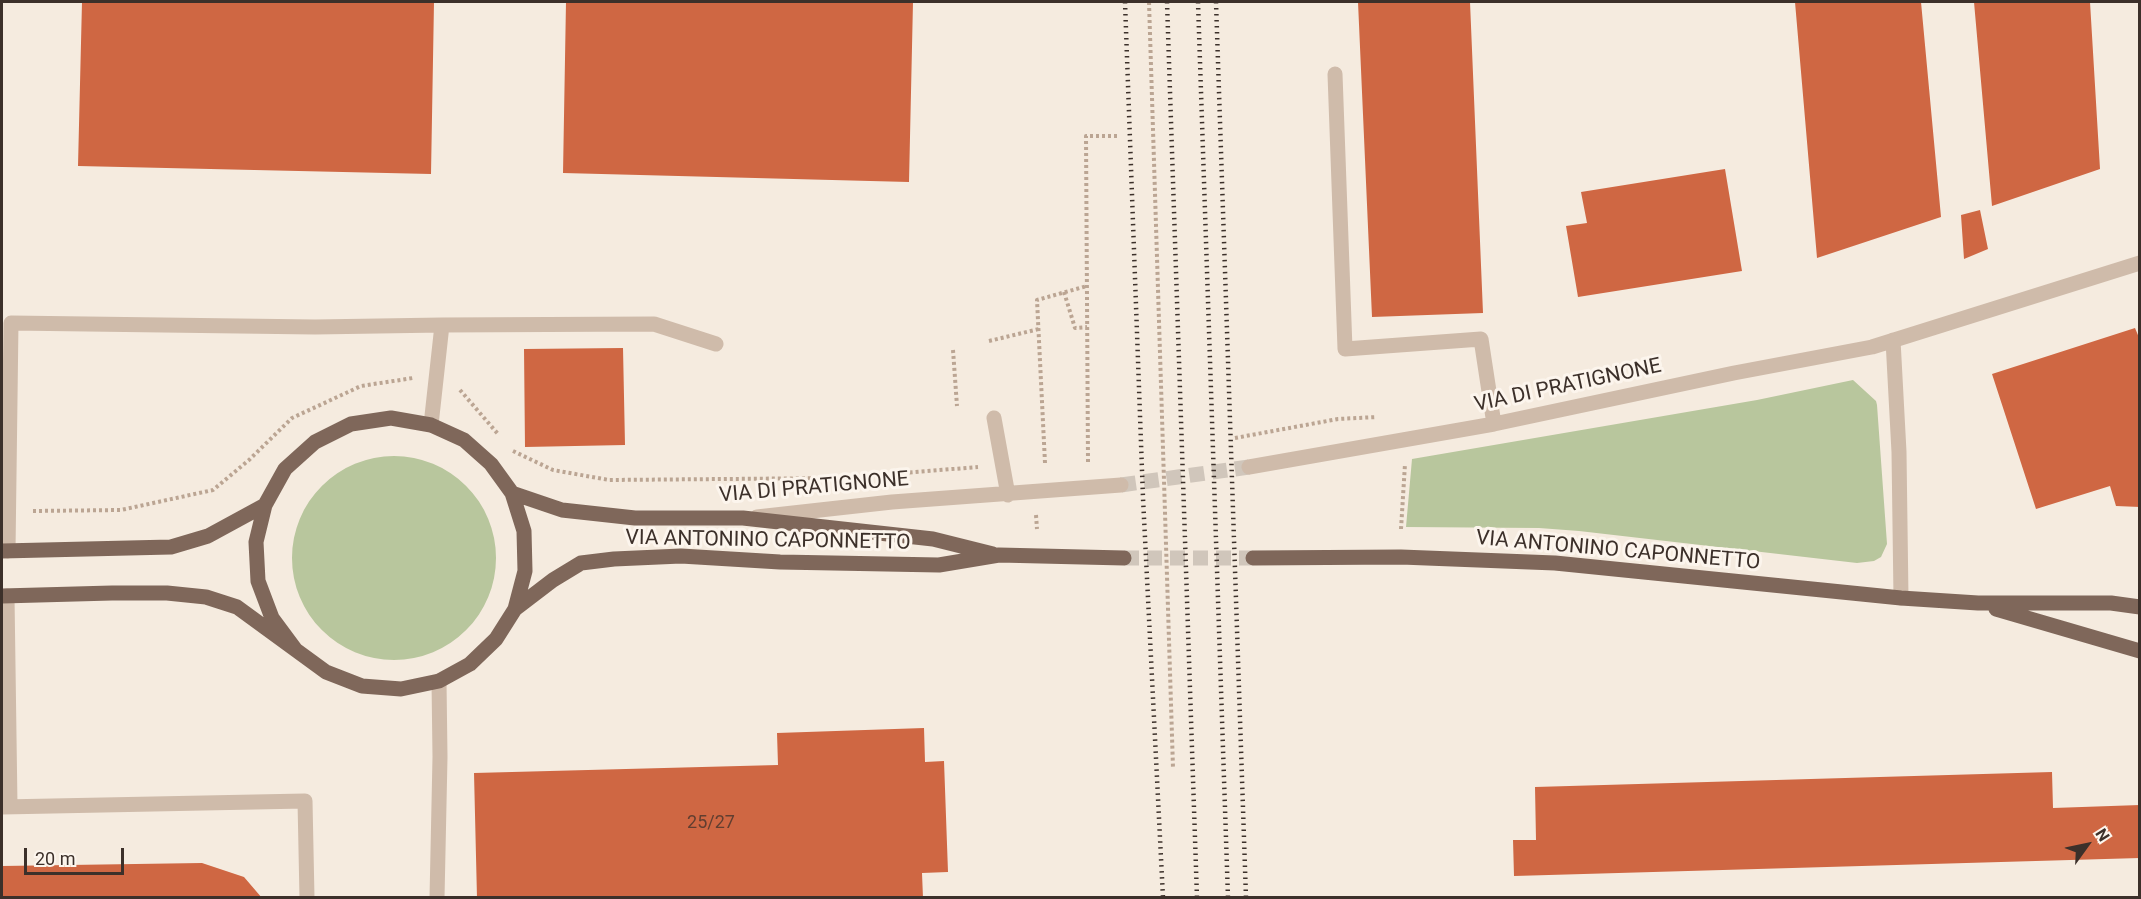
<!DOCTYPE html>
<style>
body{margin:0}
#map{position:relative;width:2141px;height:899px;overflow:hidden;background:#f5ebdf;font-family:Roboto,sans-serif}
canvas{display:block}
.frame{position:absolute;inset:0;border:3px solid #3c302a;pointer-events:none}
.north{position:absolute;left:2057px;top:815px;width:60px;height:60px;-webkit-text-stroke:4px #fcf5ed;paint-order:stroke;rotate:57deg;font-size:16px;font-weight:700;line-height:24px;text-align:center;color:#3c302a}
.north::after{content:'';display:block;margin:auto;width:21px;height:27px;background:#3c302a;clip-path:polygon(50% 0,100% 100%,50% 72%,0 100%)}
.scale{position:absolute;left:24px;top:848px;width:100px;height:27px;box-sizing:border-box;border:3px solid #3c302a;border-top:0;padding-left:8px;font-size:18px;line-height:21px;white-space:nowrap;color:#3c302a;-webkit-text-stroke:4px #fcf5ed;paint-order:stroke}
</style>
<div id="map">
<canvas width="2141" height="899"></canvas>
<div class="frame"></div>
<div class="north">N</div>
<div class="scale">20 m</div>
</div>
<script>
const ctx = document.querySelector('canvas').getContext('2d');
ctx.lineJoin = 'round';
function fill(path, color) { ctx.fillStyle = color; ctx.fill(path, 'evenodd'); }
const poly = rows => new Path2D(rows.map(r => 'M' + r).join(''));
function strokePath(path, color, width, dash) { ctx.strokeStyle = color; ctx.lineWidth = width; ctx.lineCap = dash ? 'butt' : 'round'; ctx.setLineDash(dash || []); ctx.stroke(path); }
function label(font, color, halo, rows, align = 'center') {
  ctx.font = font + ' Roboto,sans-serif'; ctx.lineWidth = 6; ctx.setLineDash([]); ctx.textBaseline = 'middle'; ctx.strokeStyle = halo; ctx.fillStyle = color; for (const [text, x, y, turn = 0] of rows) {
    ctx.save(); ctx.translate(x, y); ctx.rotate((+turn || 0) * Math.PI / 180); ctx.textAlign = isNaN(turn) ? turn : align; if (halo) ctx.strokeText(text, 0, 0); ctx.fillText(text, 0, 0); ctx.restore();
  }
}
fill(poly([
 [1853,380,1876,401,1877,405,1887,544,1881,557,1874,561,1857,563,1579,531,1539,528,1406,527,1412,459,1757,400],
 '292 558a102 102 0 1 1 204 0a102 102 0 1 1-204 0Z'
]), '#b8c69d');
fill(poly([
 [82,2,434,2,431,174,78,166],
 [566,2,913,2,909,182,563,173],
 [1358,2,1470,2,1483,313,1372,317],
 [1795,2,1921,2,1941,217,1817,258],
 [1974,2,2090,2,2100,169,1992,206],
 [1725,169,1742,271,1578,297,1566,226,1587,223,1581,192],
 [1980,210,1988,249,1964,259,1961,215],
 [2135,328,2140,340,2140,507,2116,506,2110,486,2036,509,1992,374],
 [623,348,625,445,525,447,524,349],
 [924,728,925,762,944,761,948,872,922,873,923,898,477,898,474,773,778,765,777,733],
 [2052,772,2053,808,2140,805,2140,858,1514,876,1513,840,1536,840,1535,787],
 [202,863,244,877,262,898,2,898,2,866]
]), '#cf6743');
strokePath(poly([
 [1121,485,1249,467]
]), '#d0c6bb', 15, [15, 8]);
strokePath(poly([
 [1124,558,1253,558]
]), '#d0c6bb', 15, [15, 8]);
strokePath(poly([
 [1149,2,1173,768],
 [1064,292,1075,328,1087,327],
 [989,341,1039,329],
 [953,350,957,406],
 [460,390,498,434],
 [1235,438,1338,419,1377,417],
 [513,451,553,470,609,480,840,478,978,467],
 [1088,462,1086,136,1118,136],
 [1045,463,1037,300,1087,286],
 [33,511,121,510,213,490,249,460,292,418,361,386,413,378],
 [1036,515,1037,529],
 [1401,529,1405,464]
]), '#bba593', 4, [3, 3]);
strokePath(poly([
 [1335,74,1345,349,1481,339,1494,424],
 [442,325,654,324,716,344],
 [1893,340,1899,452,1901,598],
 [994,418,1008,495],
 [1249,467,1494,424,1734,373,1872,347,2140,263],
 [757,517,892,502,1121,485],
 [8,551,11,323,315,327,442,325,431,425],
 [7,596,10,806],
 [2,807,305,801,307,898],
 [437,898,440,757,439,681]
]), '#cfbbaa', 15);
strokePath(poly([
 [512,493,562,510,635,518,743,518,933,539,993,554],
 [2,551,171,547,208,536,265,505],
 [1253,558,1401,557,1555,563,1901,598,1978,603,2111,603,2140,607],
 [2,596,112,593,167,593,206,597,237,607,326,672,362,686,401,689,439,681,470,664,496,639,515,609,525,571,524,531,512,493,491,464,464,440,431,425,391,418,351,424,315,442,285,469,265,505,256,542,258,581,272,618,295,649],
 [515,609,553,580,581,563,614,559,681,556,780,562,939,565,999,555,1124,558],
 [1996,609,2140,651]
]), '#7f675a', 15);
strokePath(poly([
 [1125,2,1143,498,1163,898],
 [1167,2,1197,898],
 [1198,2,1228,898],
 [1216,2,1246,898]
]), '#3c302a', 4.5, [1.5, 4.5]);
label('18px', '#613e30', null, [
 ["25/27",711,823]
]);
label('21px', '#3c302a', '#fcf5ed', [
 ["VIA DI PRATIGNONE",1568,386,-12],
 ["VIA DI PRATIGNONE",814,488,-5],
 ["VIA ANTONINO CAPONNETTO",768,541,1],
 ["VIA ANTONINO CAPONNETTO",1618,551,5]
]);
</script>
